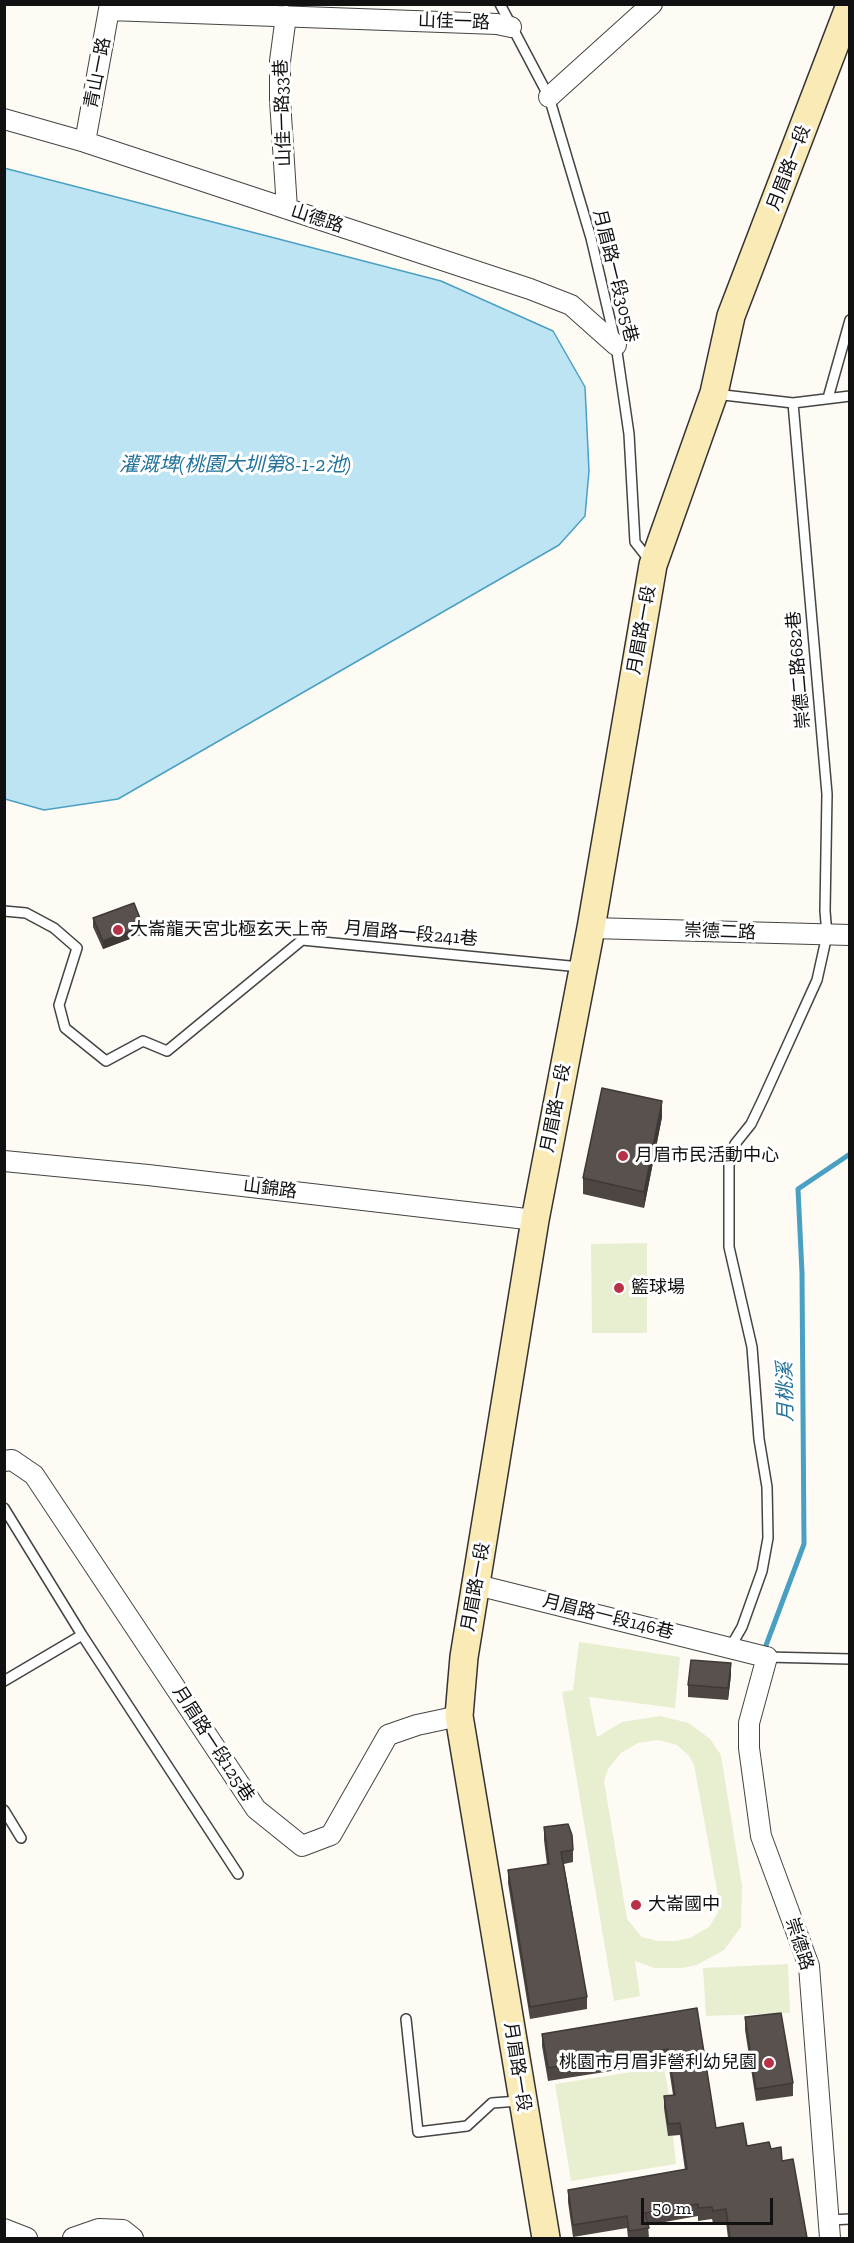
<!DOCTYPE html>
<meta charset="utf-8">
<style>
body{margin:0}
#map{position:relative;width:854px;height:2243px;overflow:hidden;background:#fefbf5;font-family:"Zilla Slab",serif}
canvas{display:block}
.frame{position:absolute;inset:0;border:6px solid #111;pointer-events:none}
.scale{position:absolute;left:641px;top:2198px;width:132px;height:27px;box-sizing:border-box;border:3px solid #111;border-top:0;padding-left:8px;font-size:18px;line-height:21px;white-space:nowrap;color:#111;-webkit-text-stroke:4px #fff;paint-order:stroke}
</style>
<div id="map">
<canvas width="854" height="2243"></canvas>
<div class="frame"></div>
<div class="scale">50 m</div>
</div>
<script>
const ctx = document.querySelector('canvas').getContext('2d');
ctx.lineJoin = 'round';
function fill(path, color) { ctx.fillStyle = color; ctx.fill(path, 'evenodd'); }
const poly = rows => new Path2D(rows.map(r => 'M' + r).join(''));
function strokePath(path, color, width, dash) { ctx.strokeStyle = color; ctx.lineWidth = width; ctx.lineCap = dash ? 'butt' : 'round'; ctx.setLineDash(dash || []); ctx.stroke(path); }
function label(font, color, halo, rows, align = 'center') {
  ctx.font = font + ' "Zilla Slab","Noto Sans TC",serif'; ctx.lineWidth = 6; ctx.setLineDash([]); ctx.textBaseline = 'middle'; ctx.strokeStyle = halo; ctx.fillStyle = color; for (const [text, x, y, turn = 0] of rows) {
    ctx.save(); ctx.translate(x, y); ctx.rotate((+turn || 0) * Math.PI / 180); ctx.textAlign = isNaN(turn) ? turn : align; if (halo) ctx.strokeText(text, 0, 0); ctx.fillText(text, 0, 0); ctx.restore();
  }
}
fill(poly([
 [647,1243,647,1333,592,1333,591,1244],
 [579,1642,680,1657,675,1708,589,1697,597,1737,622,1722,660,1716,689,1723,710,1739,721,1755,742,1886,741,1927,724,1950,697,1965,683,1968,654,1968,635,1961,640,1996,614,2001,562,1692,573,1690],
 [658,1740,677,1745,689,1756,694,1765,719,1901,718,1912,709,1927,690,1938,675,1941,658,1941,642,1937,627,1919,604,1781,608,1769,621,1753,638,1743],
 [788,1964,790,2013,706,2016,703,1968],
 [664,2067,671,2107,668,2136,673,2136,676,2164,571,2181,555,2084]
]), '#e8efd1');
const water = poly([
 [4,168,441,281,553,331,585,387,589,471,585,516,559,545,118,799,44,810,5,799,4,168]
]);
fill(water, '#bde4f2');
strokePath(water, '#4aa0c3', 1.5);
strokePath(poly([
 [765,1648,804,1544,802,1273,798,1189,850,1154]
]), '#4aa0c3', 5);
const lane = poly([
 [500,4,549,97,591,238,616,345,629,434,635,542,650,561],
 [715,394,793,403,850,396],
 [828,398,850,320],
 [4,911,26,913,54,928,77,948,59,1005,65,1028,106,1061,143,1041,167,1051,302,940,580,967],
 [4,1508,82,1635,238,1874],
 [731,1646,742,1627,762,1571,768,1538,767,1487,759,1439,752,1347,729,1247,729,1165,735,1144,751,1124,763,1099,817,980,827,935,825,911,827,794,793,403],
 [766,1657,850,1659],
 [4,1681,82,1635],
 [4,1810,21,1838],
 [406,2019,418,2132,467,2126,492,2103,519,2101],
 [830,2220,850,2219]
]);
const street = poly([
 [109,10,497,24,511,27],
 [286,16,280,61,280,100,287,209],
 [549,97,652,4],
 [4,119,85,142,530,289,571,305,616,345],
 [85,142,110,4],
 [591,928,850,935],
 [4,1161,148,1175,535,1220],
 [4,1461,12,1460,34,1475,256,1809,302,1846,331,1835,388,1735,417,1725,459,1716],
 [477,1585,766,1657],
 [767,1657,749,1723,749,1748,761,1836,809,1966,830,2238],
 [4,2229,27,2238],
 [73,2238,99,2229,123,2230,133,2238]
]);
const secondary = poly([
 [546,2238,459,1716,464,1657,535,1220,591,928,653,565,714,393,731,316,850,5]
]);
strokePath(lane, '#444', 12);
strokePath(street, '#444', 22);
strokePath(secondary, '#333', 30);
strokePath(lane, '#fff', 9);
strokePath(street, '#fff', 20);
strokePath(secondary, '#f9eab6', 27);
fill(poly([
 [93,918,143,934,103,949,93,927],
 [662,1117,644,1208,583,1194,583,1178],
 [731,1675,728,1700,688,1697,688,1685],
 [544,1827,573,1850,573,1862,564,1864,587,1997,587,2009,530,2019,508,1883,508,1870,547,1865,544,1840],
 [697,2008,716,2128,747,2146,771,2149,782,2161,807,2238,728,2238,726,2222,713,2223,712,2219,698,2221,698,2216,648,2225,649,2238,628,2238,627,2228,573,2237,568,2202,568,2190,685,2170,680,2135,668,2136,664,2108,664,2096,673,2095,668,2062,548,2081,542,2046,542,2034],
 [745,2017,793,2083,793,2096,756,2101,745,2030]
]), '#4d4643');
fill(poly([
 [143,926,143,934,103,949,103,941],
 [662,1101,662,1117,644,1208,644,1192],
 [731,1663,731,1675,728,1700,728,1688]
]), '#3e3937');
const building = poly([
 [134,903,143,926,103,941,93,918,134,903],
 [602,1088,662,1101,644,1192,583,1178,602,1088],
 [691,1660,731,1663,728,1688,688,1685,691,1660],
 [568,1824,572,1835,573,1850,561,1852,587,1997,530,2007,508,1870,549,1864,544,1827,568,1824],
 [697,2008,716,2128,743,2123,747,2146,769,2142,771,2149,781,2147,782,2161,793,2159,807,2238,730,2238,726,2209,713,2211,712,2207,698,2208,698,2204,645,2213,649,2228,629,2231,627,2216,573,2225,568,2190,687,2169,680,2123,668,2124,664,2096,675,2095,668,2049,548,2068,542,2034,697,2008],
 [781,2013,793,2083,756,2089,745,2017,781,2013]
]);
fill(building, '#59514e');
strokePath(building, '#3e3937', 1.5);
for (const [x, y, r, color] of [
 [118,930,6,"#b73247"],
 [623,1156,6,"#b73247"],
 [619,1288,6,"#b73247"],
 [636,1905,6,"#b73247"],
 [769,2063,6,"#b73247"]
]) { const dot = new Path2D(); dot.arc(x, y, r, 0, 2 * Math.PI); ctx.fillStyle = color; ctx.fill(dot); strokePath(dot, '#fff', 2); }
label('18px', '#111', '#fff', [
 ["山佳一路",454,22,2],
 ["青山一路",98,73,-79],
 ["山佳一路33巷",283,113,-92],
 ["月眉路一段",789,168,-69],
 ["山德路",317,219,18],
 ["月眉路一段305巷",615,276,76],
 ["月眉路一段",642,630,-80],
 ["崇德二路682巷",799,670,-95],
 ["崇德二路",720,932,2],
 ["月眉路一段241巷",411,934,5],
 ["月眉路一段",556,1108,-79],
 ["山錦路",270,1189,7],
 ["月眉路一段",476,1587,-80],
 ["月眉路一段146巷",608,1617,14],
 ["月眉路一段125巷",213,1744,57],
 ["崇德路",799,1944,72],
 ["月眉路一段",517,2067,81]
]);
label('18px', '#111', '#fff', [
 ["大崙龍天宮北極玄天上帝",130,930],
 ["月眉市民活動中心",635,1156],
 ["籃球場",631,1288],
 ["大崙國中",648,1905],
 ["桃園市月眉非營利幼兒園",757,2063,"right"]
], 'left');
label('italic 20px', '#22729a', '#fff', [
 ["灌溉埤(桃園大圳第8-1-2池)",235,465],
 ["月桃溪",786,1392,-91]
]);
</script>
